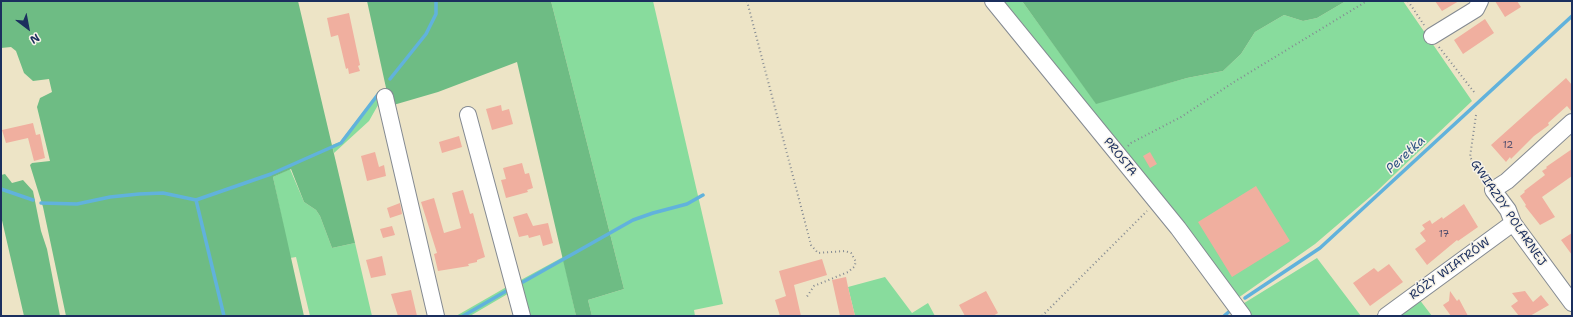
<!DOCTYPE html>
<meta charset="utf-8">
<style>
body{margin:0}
#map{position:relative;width:1573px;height:317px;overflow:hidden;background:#ede4c6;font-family:"Shantell Sans",sans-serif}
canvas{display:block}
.frame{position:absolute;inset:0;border:2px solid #1b2f5e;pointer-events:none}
.north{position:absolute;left:8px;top:8px;width:40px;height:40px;-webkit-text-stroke:3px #f7f3e8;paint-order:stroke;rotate:148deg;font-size:11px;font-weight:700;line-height:16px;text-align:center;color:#1b2f5e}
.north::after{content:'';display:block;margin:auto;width:14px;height:18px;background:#1b2f5e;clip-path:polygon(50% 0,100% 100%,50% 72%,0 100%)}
</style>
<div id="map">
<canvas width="1573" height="317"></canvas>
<div class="frame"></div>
<div class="north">N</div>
</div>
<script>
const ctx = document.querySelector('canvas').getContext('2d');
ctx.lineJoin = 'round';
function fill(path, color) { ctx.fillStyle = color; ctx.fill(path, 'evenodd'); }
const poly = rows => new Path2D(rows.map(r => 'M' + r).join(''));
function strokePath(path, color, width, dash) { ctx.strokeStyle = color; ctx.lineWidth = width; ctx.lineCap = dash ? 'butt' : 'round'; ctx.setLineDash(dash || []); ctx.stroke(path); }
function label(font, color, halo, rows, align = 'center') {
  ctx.font = font + ' "Shantell Sans",sans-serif'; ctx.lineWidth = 3; ctx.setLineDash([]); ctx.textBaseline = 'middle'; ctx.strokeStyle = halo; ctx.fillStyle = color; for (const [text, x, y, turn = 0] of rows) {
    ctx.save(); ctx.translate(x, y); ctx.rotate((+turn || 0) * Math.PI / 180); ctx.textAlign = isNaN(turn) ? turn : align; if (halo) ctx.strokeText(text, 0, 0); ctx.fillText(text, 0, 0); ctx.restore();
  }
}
fill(poly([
 [551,1,653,1,723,304,694,310,695,316,592,316,588,300,624,289],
 [999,1,1022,1,1096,103,1187,78,1223,71,1241,54,1255,32,1284,15,1303,21,1317,18,1346,1,1403,1,1472,101,1377,191,1315,244,1238,298],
 [380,90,382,98,369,121,334,153,332,145,340,142],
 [290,169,304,202,316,210,320,216,332,248,355,243,372,316,310,316,296,257,290,258,273,177],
 [563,257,576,316,527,316,519,281],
 [1317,258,1361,316,1250,316,1241,305],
 [885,277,912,313,928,303,935,316,855,316,848,287],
 [510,285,511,292,470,316,456,316],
 [1419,299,1432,316,1395,316]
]), '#88dc9d');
fill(poly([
 [1,1,298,1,355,243,332,248,320,216,316,210,304,202,291,169,273,177,304,316,66,316,43,207,30,165,32,163,50,161,37,107,40,98,52,92,49,79,33,81,24,73,16,51,11,47,1,48],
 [367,1,551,1,624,289,588,300,592,316,576,316,517,62,438,92,390,106],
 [1022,1,1346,1,1317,18,1303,21,1284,15,1255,32,1241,54,1223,71,1187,78,1096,104],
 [5,174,12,183,23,180,33,191,41,231,47,249,60,316,24,316,1,216,1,175]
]), '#6ebc84');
strokePath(poly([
 [390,79,426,34,436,14,436,1],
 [1,189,33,200],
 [196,200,271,174,341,143,379,93],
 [41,203,77,204,110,197,139,194,163,193,196,200,224,316],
 [523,282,633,220,653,213,687,204,703,195],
 [1245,298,1320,248,1572,16],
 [463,316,508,290],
 [1224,316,1231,310]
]), '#61b2dc', 3.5);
fill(poly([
 [1435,1,1459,1,1442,11],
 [1495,1,1517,1,1521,7,1505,17],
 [349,13,360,65,358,66,360,71,349,74,348,68,346,69,338,35,331,37,327,18],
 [1485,19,1494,33,1463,54,1454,40],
 [1566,78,1572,85,1572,112,1567,106,1548,123,1549,125,1534,136,1511,159,1510,157,1506,162,1491,145],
 [501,105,502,111,509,109,513,124,492,130,486,109],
 [33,123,36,135,40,134,45,158,34,161,28,138,6,143,2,130],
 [459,136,462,147,442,153,439,142],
 [1572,149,1572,176,1542,197,1555,217,1540,225,1525,206,1526,205,1520,196,1525,192,1524,191,1545,175,1542,171,1547,168,1546,167],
 [375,152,379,167,384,165,386,176,367,181,361,156],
 [1150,152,1157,164,1150,168,1143,156],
 [522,163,525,174,529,173,533,188,527,190,528,192,506,198,501,180,506,179,503,168],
 [1256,186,1290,241,1232,277,1198,222],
 [463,190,470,214,473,213,485,257,477,260,477,262,468,264,469,266,438,271,434,254,437,253,421,202,434,198,444,233,461,228,452,193],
 [400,203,402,214,390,218,387,208],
 [1464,204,1478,227,1458,241,1457,240,1427,265,1415,249,1426,241,1420,233,1425,229,1422,225,1430,220,1432,224,1442,217,1443,219],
 [527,213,533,226,548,223,553,243,543,246,540,235,529,238,528,235,519,237,513,217],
 [392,226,395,235,383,238,380,229],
 [1572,233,1572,255,1561,240],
 [382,256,386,275,371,278,366,260],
 [822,259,827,275,794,285,801,316,780,316,775,300,786,296,779,271],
 [1389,264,1403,282,1370,306,1353,283,1374,268,1378,272],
 [846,277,848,287,855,316,840,316,832,280],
 [411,290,417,316,398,316,391,294],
 [986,291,998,313,993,316,965,316,959,305],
 [1450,291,1457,301,1459,299,1468,316,1451,316,1443,305,1449,301],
 [1525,291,1533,302,1541,295,1549,305,1530,316,1519,316,1511,306,1518,301,1512,293]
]), '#f0af9f');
const minor = poly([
 [993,1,1178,228,1243,316],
 [1432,36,1476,9,1480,1],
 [385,97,436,316],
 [468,115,522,316],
 [1572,122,1507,181,1493,190,1508,210,1513,223,1572,303],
 [1386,316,1513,223]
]);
strokePath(minor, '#848a92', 18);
strokePath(poly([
 [747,1,811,245,818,253,845,251,851,253,856,262,854,267,848,272,814,286,806,298],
 [1408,1,1424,25],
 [1439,47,1474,92],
 [1476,115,1470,157,1485,179],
 [1128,146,1131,143,1181,117,1234,82,1367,1],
 [1042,316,1147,211]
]), '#848a92', 2, [1, 3]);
strokePath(minor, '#fff', 16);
label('10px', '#504f6e', null, [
 ["12",1508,145],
 ["17",1444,234]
]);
label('12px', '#1b2f5e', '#f7f3e8', [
 ["PROSTA",1120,157,51],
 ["GWIAZDY POLARNEJ",1508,213,56],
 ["RÓŻY WIATRÓW",1450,269,-36]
]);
label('italic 13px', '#305684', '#f7f3e8', [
 ["Perełka",1406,155,-43]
]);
</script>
